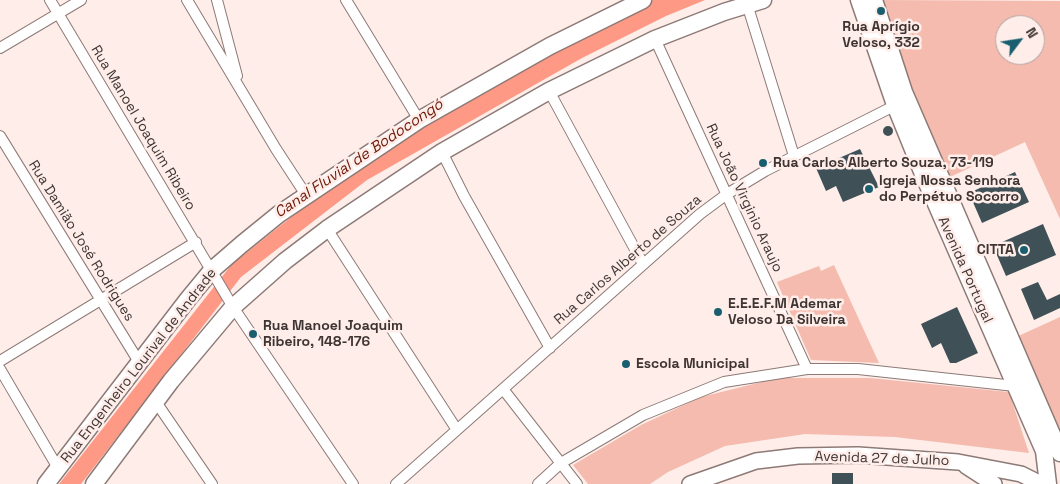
<!DOCTYPE html>
<meta charset="utf-8">
<style>
body{margin:0}
#map{position:relative;width:1060px;height:484px;overflow:hidden;background:#feede9;font-family:"Space Grotesk",sans-serif}
canvas{display:block}
.north{position:absolute;left:995px;top:15px;width:50px;height:50px;box-sizing:border-box;background:#feede9;border:1px solid #b1a3a0;border-radius:50%;rotate:59deg;font-size:14px;font-weight:700;line-height:20px;text-align:center;color:#3e3533}
.north::after{content:'';display:block;margin:auto;width:18px;height:22px;background:#195f70;clip-path:polygon(50% 0,100% 100%,50% 72%,0 100%)}
</style>
<div id="map">
<canvas width="1060" height="484"></canvas>
<div class="north">N</div>
</div>
<script>
const ctx = document.querySelector('canvas').getContext('2d');
ctx.lineJoin = 'round';
function fill(path, color) { ctx.fillStyle = color; ctx.fill(path, 'evenodd'); }
const poly = rows => new Path2D(rows.map(r => 'M' + r).join(''));
function strokePath(path, color, width, dash) { ctx.strokeStyle = color; ctx.lineWidth = width; ctx.lineCap = dash ? 'butt' : 'round'; ctx.setLineDash(dash || []); ctx.stroke(path); }
function label(font, color, halo, rows, align = 'center') {
  ctx.font = font + ' "Space Grotesk",sans-serif'; ctx.lineWidth = 5; ctx.setLineDash([]); ctx.textBaseline = 'middle'; ctx.strokeStyle = halo; ctx.fillStyle = color; for (const [text, x, y, turn = 0] of rows) {
    ctx.save(); ctx.translate(x, y); ctx.rotate((+turn || 0) * Math.PI / 180); ctx.textAlign = isNaN(turn) ? turn : align; if (halo) ctx.strokeText(text, 0, 0); ctx.fillText(text, 0, 0); ctx.restore();
  }
}
fill(poly([
 [878,0,1060,1,1060,219,1025,142,950,177,918,110],
 [1005,25,1035,25,1035,55,1005,55],
 [834,265,879,363,811,360,777,282,819,266,821,271],
 [1060,317,1060,438,1014,338],
 [778,378,870,378,1009,392,1029,453,895,437,805,434,725,446,668,472,650,484,588,484,573,465,641,425,701,397]
]), '#f4bbae');
fill(poly([
 [653,0,705,0,666,16,582,58,367,180,241,277,81,484,59,484,232,264,357,165,577,38]
]), '#fd9984');
fill(poly([
 '883 131a5 5 0 1 1 10 0a5 5 0 1 1-10 0Z',
 [860,149,879,187,843,202,836,186,826,191,816,168],
 [1015,172,1029,202,982,223,969,193],
 [1043,224,1056,255,1006,276,993,246],
 [1038,282,1047,300,1060,294,1060,308,1034,320,1021,289],
 [957,307,978,353,956,363,950,363,941,343,932,348,921,324],
 [832,473,853,473,853,484,832,484]
]), '#3f5157');
const minor = poly([
 [50,0,233,307,353,484],
 [187,0,276,149,306,195],
 [217,0,237,76],
 [346,0,419,120],
 [747,4,794,156],
 [655,39,807,369],
 [0,48,81,0],
 [549,91,643,264],
 [0,136,139,362],
 [442,152,464,196,550,348],
 [327,229,457,430],
 [0,361,196,242],
 [0,369,58,468],
 [503,389,577,484],
 [156,402,212,484],
 [396,484,700,214,727,194,765,171,898,104],
 [538,484,561,463,643,415,724,382,807,369,858,369,1015,386]
]);
const secondary = poly([
 [966,466,994,484],
 [690,484,756,461,798,456,858,455,958,462,1021,474,1041,484]
]);
const primary = poly([
 [859,0,895,105,923,174,1044,451,1048,484],
 [874,0,904,92,1060,453],
 [46,484,188,299,212,270,242,244,279,214,419,120,550,46,643,0],
 [94,484,171,381,233,307,285,261,327,229,442,152,549,91,655,39,724,12,763,0]
]);
strokePath(minor, '#8d7a76', 12);
strokePath(secondary, '#8d7a76', 18);
strokePath(primary, '#8d7a76', 19);
strokePath(minor, '#fff', 10);
strokePath(secondary, '#fff', 15);
strokePath(primary, '#fff', 16);
for (const [x, y, r, color] of [
 [881,11,5,"#195f70"],
 [763,163,5,"#195f70"],
 [869,189,5,"#195f70"],
 [1024,250,5,"#195f70"],
 [718,312,5,"#195f70"],
 [253,334,5,"#195f70"],
 [626,364,5,"#195f70"]
]) { const dot = new Path2D(); dot.arc(x, y, r, 0, 2 * Math.PI); ctx.fillStyle = color; ctx.fill(dot); strokePath(dot, '#feede9', 2); }
label('bold 14px', '#3e3533', '#feede9', [
 ["Rua Aprígio",881,27,"center"],
 ["Veloso, 332",881,43,"center"],
 ["Rua Carlos Alberto Souza, 73-119",773,163],
 ["Igreja Nossa Senhora",879,181],
 ["do Perpétuo Socorro",879,197],
 ["CITTA",1014,250,"right"],
 ["E.E.E.F.M Ademar",728,304],
 ["Veloso Da Silveira",728,320],
 ["Rua Manoel Joaquim",263,326],
 ["Ribeiro, 148-176",263,342],
 ["Escola Municipal",636,364]
], 'left');
label('14px', '#3e3533', '#feede9', [
 ["Rua Manoel Joaquim Ribeiro",143,128,59],
 ["Rua João Virginio Araujo",744,198,65],
 ["Rua Damião José Rodrigues",81,241,58],
 ["Rua Carlos Alberto de Souza",628,260,-41],
 ["Avenida Portugal",965,270,66],
 ["Rua Engenheiro Lourival de Andrade",139,366,-52],
 ["Avenida 27 de Julho",882,459,2]
]);
label('italic 15px', '#6f1807', '#feede9', [
 ["Canal Fluvial de Bodocongó",359,159,-34]
]);
</script>
